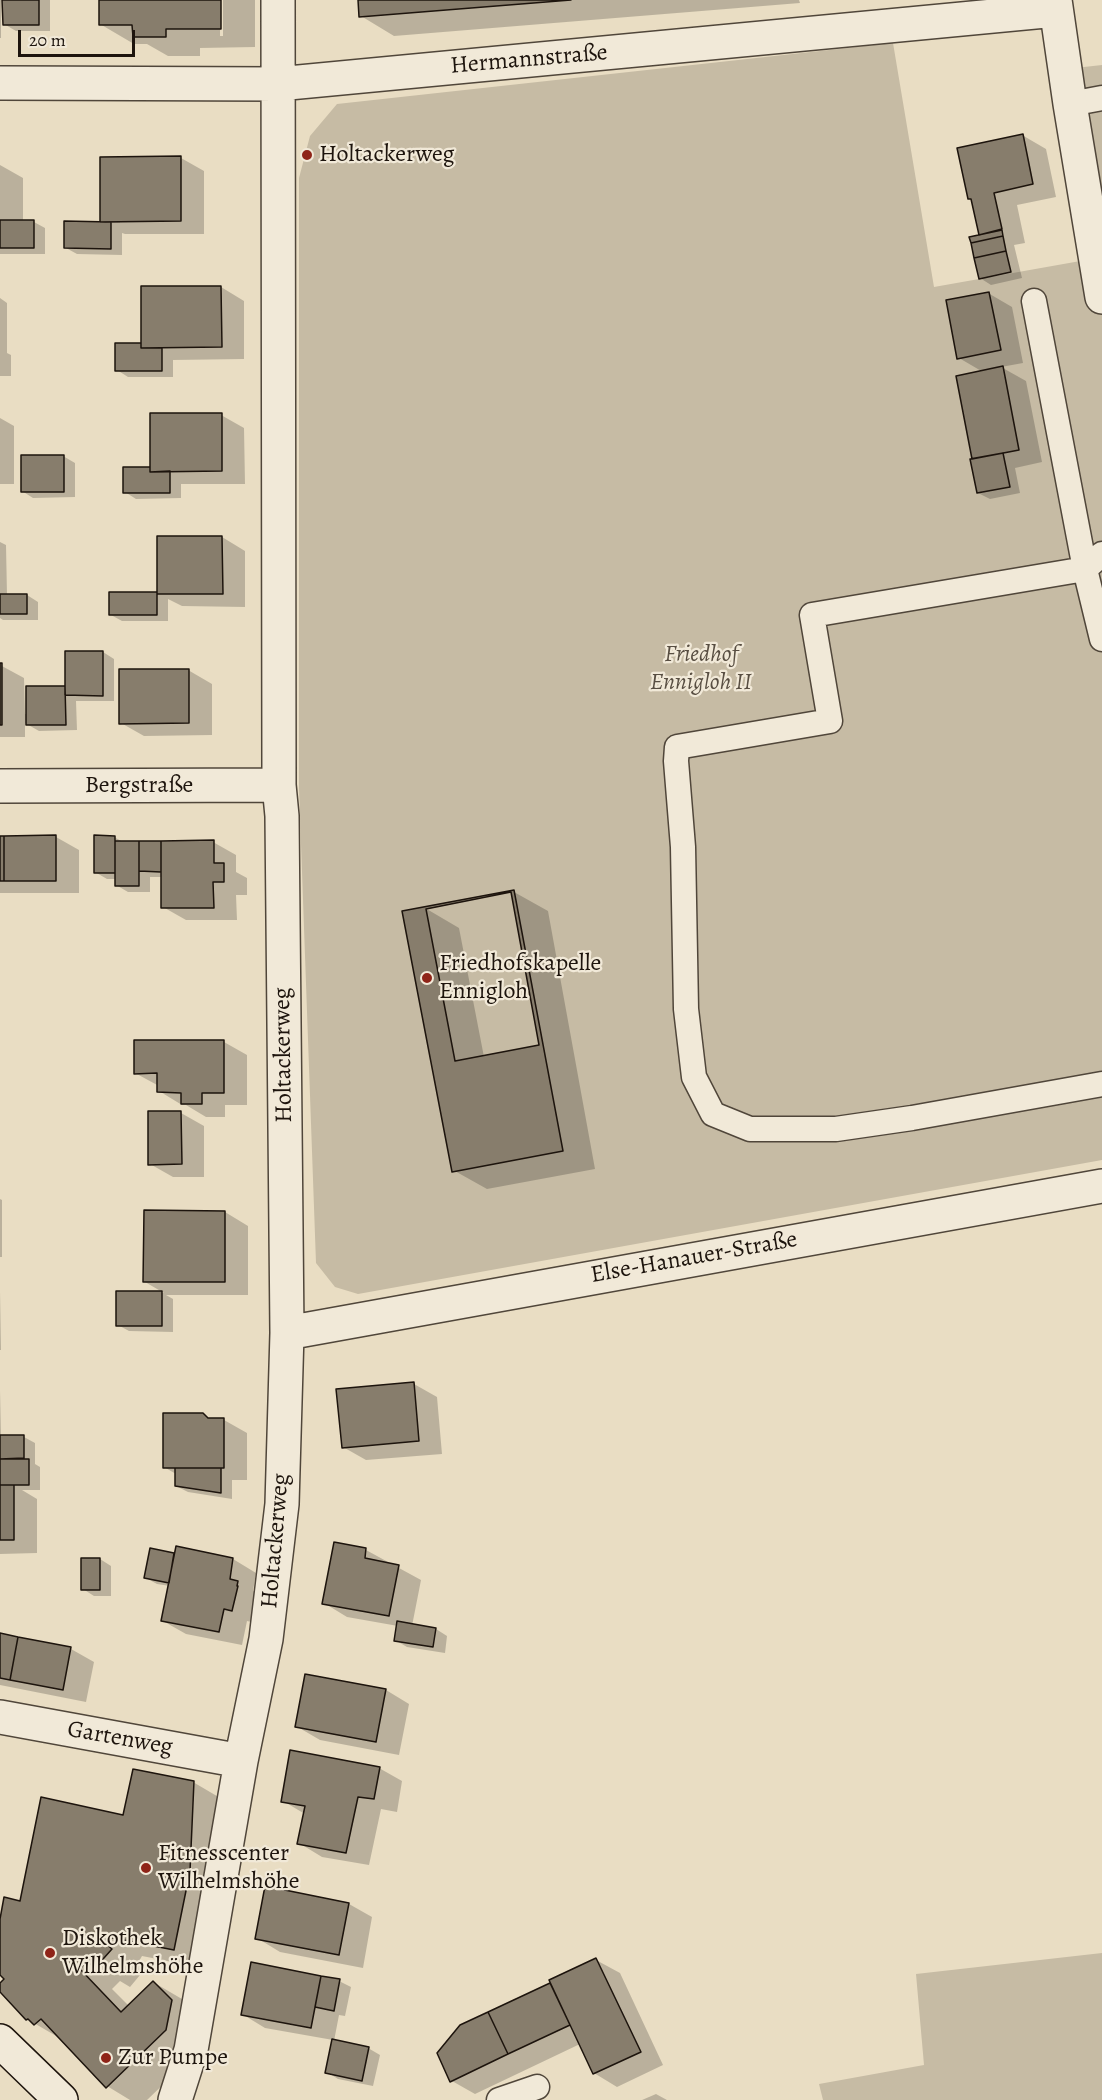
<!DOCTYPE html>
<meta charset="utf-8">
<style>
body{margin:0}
#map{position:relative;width:1102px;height:2100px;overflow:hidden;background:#e9ddc3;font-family:Alegreya,serif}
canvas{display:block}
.scale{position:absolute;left:18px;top:30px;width:117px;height:27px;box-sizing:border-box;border:3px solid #1d140d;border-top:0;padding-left:8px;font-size:18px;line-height:21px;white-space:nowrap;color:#1d140d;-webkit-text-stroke:4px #f1e9d8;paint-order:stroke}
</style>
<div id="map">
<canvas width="1102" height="2100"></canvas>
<div class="scale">20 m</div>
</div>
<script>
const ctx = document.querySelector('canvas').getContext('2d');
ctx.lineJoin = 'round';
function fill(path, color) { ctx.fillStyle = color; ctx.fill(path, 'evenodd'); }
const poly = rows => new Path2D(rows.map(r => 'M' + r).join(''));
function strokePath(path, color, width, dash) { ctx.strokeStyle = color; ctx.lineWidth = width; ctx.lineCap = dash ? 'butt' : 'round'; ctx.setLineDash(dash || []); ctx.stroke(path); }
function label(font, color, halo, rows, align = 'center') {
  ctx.font = font + ' Alegreya,serif'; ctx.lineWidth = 4.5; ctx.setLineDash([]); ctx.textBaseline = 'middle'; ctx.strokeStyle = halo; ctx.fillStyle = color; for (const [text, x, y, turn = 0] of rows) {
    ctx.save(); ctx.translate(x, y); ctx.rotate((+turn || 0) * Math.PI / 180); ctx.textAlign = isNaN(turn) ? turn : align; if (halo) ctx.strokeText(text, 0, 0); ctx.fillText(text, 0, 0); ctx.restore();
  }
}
fill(poly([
 [893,43,934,287,1086,260,1075,68,1102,65,1102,1160,358,1294,335,1287,316,1263,299,788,299,178,310,136,337,104],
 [1102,1953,1102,2100,823,2100,819,2084,924,2065,916,1974]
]), '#c6bba4');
fill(poly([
 [0,0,1,0,1,38,0,38],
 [4,0,50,0,50,31,16,31,4,24],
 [100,0,220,0,220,36,223,36,223,0,255,0,255,47,200,48,200,56,168,56,147,44,134,44,100,24],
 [359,0,799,0,800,3,394,36,361,16],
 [1022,135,1046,149,1056,197,1017,205,1025,243,1014,245,1022,278,991,285,980,278,981,236,973,200],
 [181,158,204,171,204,234,125,234,122,233,122,255,77,254,66,248,102,223],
 [0,165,23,178,23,222,34,222,45,228,45,254,0,254],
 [221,287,244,301,244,359,173,360,173,377,128,377,117,370,141,344],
 [988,293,1012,307,1023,363,1001,367,1026,381,1042,462,1015,468,1020,493,990,499,978,493,983,372,959,358],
 [0,298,7,303,7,353,11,355,11,376,0,376],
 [221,415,244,428,245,484,181,484,181,498,136,499,125,492,149,469],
 [0,418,14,426,14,484,0,484],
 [63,456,75,463,75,497,33,498,22,491],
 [222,537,245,551,245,607,182,606,168,599,168,621,122,621,111,615,111,594,159,593,159,538],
 [0,542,6,545,7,595,27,595,38,602,38,620,3,620,0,618],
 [103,652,114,659,114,701,76,701,77,730,39,731,25,723,25,737,0,737,0,665,24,678,25,714,28,714,67,688],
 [188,670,212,684,212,735,144,736,121,723],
 [0,837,56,837,79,850,79,893,0,893],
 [114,837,123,842,213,842,236,855,236,872,247,878,247,895,236,895,237,920,186,920,163,907,162,877,150,877,150,892,128,892,116,885,116,879,107,879,95,872],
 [514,892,548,911,595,1169,487,1189,453,1170,425,908,459,928,484,1057,541,1046],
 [224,1042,247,1055,247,1105,225,1105,225,1117,206,1117,186,1105,182,1105,159,1091,159,1086,135,1073],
 [181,1113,204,1126,204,1177,173,1177,150,1164],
 [0,1199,2,1200,2,1257,0,1257],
 [225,1212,248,1226,248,1295,166,1295,173,1299,173,1332,129,1331,118,1325,118,1292,164,1293,145,1282],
 [0,1290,0,1291,1,1350,0,1350],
 [414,1384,437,1397,442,1454,366,1460,343,1447],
 [0,1390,1,1437,24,1437,35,1443,35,1464,40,1467,40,1490,22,1490,37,1499,37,1553,0,1554],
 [203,1415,211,1420,224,1420,247,1433,247,1480,232,1480,232,1499,188,1492,176,1486,176,1474,164,1467],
 [177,1548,233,1559,256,1573,253,1591,260,1595,255,1623,247,1621,242,1645,186,1634,163,1621,170,1586,157,1584,146,1578,174,1554,176,1555],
 [366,1550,421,1580,412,1626,436,1629,447,1636,445,1653,407,1647,395,1640,398,1626,347,1617,324,1603],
 [100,1559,111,1566,111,1596,94,1596,83,1589],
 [0,1634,71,1649,94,1662,86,1702,0,1685],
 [306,1676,386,1690,409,1704,399,1755,320,1740,296,1726],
 [379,1768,402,1781,397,1812,381,1809,369,1865,322,1857,299,1843,305,1814,283,1801],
 [193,1782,227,1802,208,1969,142,1956,138,1963,145,1969,130,1987,120,1981,112,1989,129,2006,153,1982,187,2002,199,2050,147,2100,130,2100,107,2086,63,2040,27,2019,0,1990,0,1986,6,1979,0,1973,0,1926,21,1903,124,1816],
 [266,1888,349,1904,372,1917,363,1968,280,1952,257,1938],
 [596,1960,620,1973,663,2065,617,2087,594,2073,580,2044,475,2094,452,2081,461,2026,552,1984],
 [339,1981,351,1987,345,2016,339,2015,334,2041,368,2048,380,2055,373,2086,338,2079,327,2072,333,2040,265,2028,242,2014],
 [656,2094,667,2100,642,2100]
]), '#0003');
const building = poly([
 [2,0,39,0,39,25,3,25,2,0],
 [99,0,221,0,221,29,166,29,166,37,133,37,132,25,99,25,99,0],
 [358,0,571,0,359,17,358,0],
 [1023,134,1033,184,994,193,1002,229,979,235,971,199,968,199,957,148,1023,134],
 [181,156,181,221,100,222,100,157,181,156],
 [0,220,34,220,34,248,0,248,0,220],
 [64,221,111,222,111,249,64,248,64,221],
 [1002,230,1003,236,971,243,969,237,1002,230],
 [1003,236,1006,251,974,258,971,243,1003,236],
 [1006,251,1011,272,979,279,974,258,1006,251],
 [141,286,221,286,222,347,141,348,141,286],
 [989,292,1001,350,957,359,946,300,989,292],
 [115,343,141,343,141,348,162,348,162,371,115,371,115,343],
 [1003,366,1019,450,972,459,956,376,1003,366],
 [150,413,222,413,222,471,150,472,150,413],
 [1003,453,1010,487,977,493,970,459,1003,453],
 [21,455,64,455,64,492,21,492,21,455],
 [123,467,150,467,150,472,170,471,170,493,123,493,123,467],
 [157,536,222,536,223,594,157,594,157,536],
 [109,592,157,592,157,615,109,615,109,592],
 [0,594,27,594,27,614,0,614,0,594],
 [65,651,103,651,103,696,65,695,65,651],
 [0,663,2,663,2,725,0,725,0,663],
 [119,669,189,669,189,723,119,724,119,669],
 [26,686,65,686,66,725,26,725,26,686],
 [56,835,56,881,4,881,4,836,56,835],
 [94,835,115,836,115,873,94,873,94,835],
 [0,836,4,836,4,881,0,881,0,836],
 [214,840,214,863,224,863,224,882,213,882,214,908,161,908,161,841,214,840],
 [115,841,139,841,139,886,115,886,115,841],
 [139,841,161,841,161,872,139,871,139,841],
 [514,890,563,1151,452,1172,402,911,514,890],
 [511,892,539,1045,455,1061,426,909,511,892],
 [134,1040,224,1040,224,1093,202,1093,202,1104,181,1104,181,1093,157,1092,157,1073,134,1074,134,1040],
 [148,1111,181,1111,182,1164,148,1165,148,1111],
 [144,1210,225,1211,225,1282,143,1282,144,1210],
 [116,1291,162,1291,162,1326,116,1326,116,1291],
 [414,1382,419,1441,342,1448,336,1389,414,1382],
 [163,1413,203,1413,208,1418,224,1418,224,1468,163,1468,163,1413],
 [0,1435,24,1435,24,1458,0,1459,0,1435],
 [0,1459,29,1459,29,1485,0,1485,0,1459],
 [175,1468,221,1468,221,1493,175,1486,175,1468],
 [0,1485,14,1485,14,1540,0,1540,0,1485],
 [334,1542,366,1548,365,1558,399,1565,389,1616,322,1604,334,1542],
 [176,1546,233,1558,230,1579,238,1581,237,1586,238,1586,232,1611,224,1609,219,1632,161,1621,176,1546],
 [150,1548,174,1553,169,1583,144,1578,150,1548],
 [81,1558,100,1558,100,1590,81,1590,81,1558],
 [397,1621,436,1628,433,1647,394,1641,397,1621],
 [0,1633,18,1637,10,1680,0,1678,0,1633],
 [18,1637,71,1647,63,1690,10,1680,18,1637],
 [305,1674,386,1689,376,1742,295,1727,305,1674],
 [290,1750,380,1767,374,1799,358,1797,346,1853,297,1844,305,1806,281,1802,290,1750],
 [133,1769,194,1781,190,1871,174,1950,108,1937,105,1943,112,1949,95,1968,87,1961,80,1969,121,2012,153,1981,172,2000,166,2030,106,2088,41,2019,34,2025,28,2019,26,2020,0,1992,0,1983,4,1979,0,1975,0,1919,4,1897,20,1901,41,1797,123,1815,133,1769],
 [265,1886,349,1903,339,1955,255,1939,265,1886],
 [596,1958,641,2052,593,2074,549,1980,596,1958],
 [251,1962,321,1976,311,2028,241,2015,251,1962],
 [321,1976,340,1979,334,2011,315,2007,321,1976],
 [550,1983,570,2025,508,2054,488,2012,550,1983],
 [488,2012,508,2054,450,2082,437,2053,460,2025,488,2012],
 [332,2039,369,2047,362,2081,325,2073,332,2039]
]);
fill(building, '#877d6c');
strokePath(building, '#1d140d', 1.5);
const lane = poly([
 [1070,104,1102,98],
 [1034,301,1085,569,1102,639],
 [1102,554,1085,569,812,615,830,721,677,747,676,761,683,847,686,1009,694,1077,713,1114,750,1129,836,1129,912,1118,1102,1084],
 [499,2100,537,2087]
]);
const street = poly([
 [1055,0,1070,104,1102,297],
 [0,83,278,84,1056,10],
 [0,786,279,785],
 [287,1333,1102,1186],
 [0,1717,241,1761],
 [175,2100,191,2050,241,1761,266,1639,282,1504,287,1333,282,816,279,785,278,0]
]);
const secondary = poly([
 [0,2041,61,2100]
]);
strokePath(lane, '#50463a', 27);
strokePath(street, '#50463a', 36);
strokePath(secondary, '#1d140d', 36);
strokePath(lane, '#f1e9d8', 24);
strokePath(street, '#f1e9d8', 33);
strokePath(secondary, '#f1e9d8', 33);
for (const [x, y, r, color] of [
 [307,155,6,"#8f2418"],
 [427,978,6,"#8f2418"],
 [146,1868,6,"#8f2418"],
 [50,1953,6,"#8f2418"],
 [106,2058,6,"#8f2418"]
]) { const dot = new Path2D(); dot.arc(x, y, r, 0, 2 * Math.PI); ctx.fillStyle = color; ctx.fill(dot); strokePath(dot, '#f1e9d8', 2); }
label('24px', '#1d140d', '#f1e9d8', [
 ["Hermannstraße",529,60,-5],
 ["Bergstraße",139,786],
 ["Holtackerweg",284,1055,-91],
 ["Else-Hanauer-Straße",694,1258,-10],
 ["Holtackerweg",276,1541,-85],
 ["Gartenweg",120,1739,10]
]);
label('24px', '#1d140d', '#f1e9d8', [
 ["Holtackerweg",319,155],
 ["Friedhofskapelle",439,964],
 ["Ennigloh",439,992],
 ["Fitnesscenter",158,1854],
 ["Wilhelmshöhe",158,1882],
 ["Diskothek",62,1939],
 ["Wilhelmshöhe",62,1967],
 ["Zur Pumpe",118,2058]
], 'left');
label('italic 24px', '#584e42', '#f1e9d8', [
 ["Friedhof",701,655],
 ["Ennigloh II",701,683]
]);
</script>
